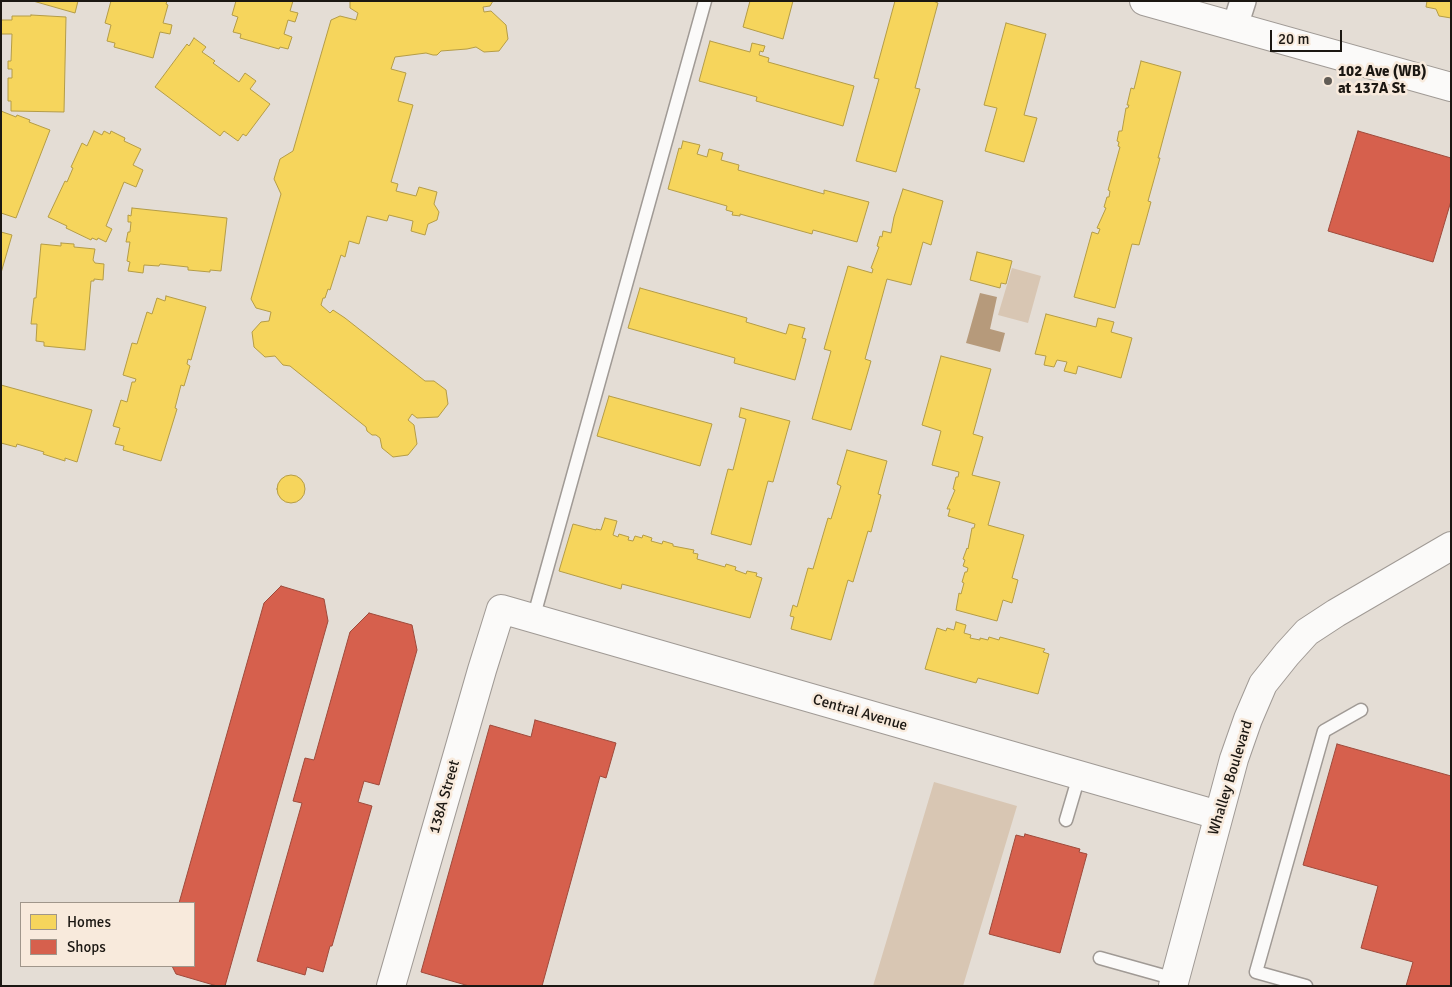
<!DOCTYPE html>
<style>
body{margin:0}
#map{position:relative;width:1452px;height:987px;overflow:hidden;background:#e4ddd5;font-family:Signika,sans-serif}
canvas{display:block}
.frame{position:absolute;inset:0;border:2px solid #1b1712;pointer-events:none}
.legend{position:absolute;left:20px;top:902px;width:175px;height:65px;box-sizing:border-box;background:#f8eadc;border:1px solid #a0968b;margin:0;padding:6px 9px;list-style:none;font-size:15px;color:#1b1712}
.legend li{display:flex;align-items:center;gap:10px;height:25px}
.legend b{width:25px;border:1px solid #a0968b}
.scale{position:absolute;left:1270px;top:30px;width:72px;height:22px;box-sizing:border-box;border:2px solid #1b1712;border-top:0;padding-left:6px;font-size:15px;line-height:18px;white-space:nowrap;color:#1b1712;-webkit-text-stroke:4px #f8eadc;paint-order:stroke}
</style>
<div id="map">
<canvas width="1452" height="987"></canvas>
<div class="frame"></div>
<ul class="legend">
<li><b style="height:14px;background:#f6d55c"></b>Homes</li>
<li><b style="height:14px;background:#d6604d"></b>Shops</li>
</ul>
<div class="scale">20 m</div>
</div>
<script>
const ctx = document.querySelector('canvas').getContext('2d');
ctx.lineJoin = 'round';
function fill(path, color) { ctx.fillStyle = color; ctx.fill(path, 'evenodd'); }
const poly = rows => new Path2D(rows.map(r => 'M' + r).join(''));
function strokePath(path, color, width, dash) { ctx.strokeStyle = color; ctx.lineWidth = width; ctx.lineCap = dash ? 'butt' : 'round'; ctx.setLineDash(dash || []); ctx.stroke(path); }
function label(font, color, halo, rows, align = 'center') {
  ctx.font = font + ' Signika,sans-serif'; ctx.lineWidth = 5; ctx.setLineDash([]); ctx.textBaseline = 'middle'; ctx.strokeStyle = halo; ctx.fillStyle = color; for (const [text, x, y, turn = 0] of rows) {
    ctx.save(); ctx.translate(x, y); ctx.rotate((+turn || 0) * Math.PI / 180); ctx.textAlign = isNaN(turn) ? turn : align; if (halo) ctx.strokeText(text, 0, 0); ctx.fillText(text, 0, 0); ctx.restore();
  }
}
fill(poly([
 [1012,268,1041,276,1028,323,998,315],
 [934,782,1017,806,963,986,873,986]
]), '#d8c6b3');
fill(poly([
 [980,293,997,297,990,329,1005,333,1000,352,966,343]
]), '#b69a7b');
const homes = poly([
 [33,1,78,1,75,13,33,1],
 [111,1,167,1,166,4,168,5,163,23,172,25,170,34,160,32,153,58,114,47,115,43,107,41,111,25,105,23,111,1],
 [236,1,293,1,290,11,298,13,295,22,288,20,284,34,292,37,288,49,280,47,279,49,240,38,241,34,233,32,238,17,232,15,236,1],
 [350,1,493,1,490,6,483,7,484,12,491,11,506,25,508,39,499,51,484,52,476,47,467,49,441,51,437,55,433,55,426,53,395,57,391,69,406,73,398,101,413,105,391,182,398,184,396,191,416,196,419,187,437,192,434,204,439,212,437,220,428,224,425,235,411,231,413,221,389,215,387,221,367,216,359,244,349,241,345,257,341,255,330,290,328,289,325,298,323,298,321,305,330,313,333,310,345,318,425,381,434,381,446,390,448,404,438,417,417,418,412,414,408,420,414,425,417,444,408,455,393,457,382,448,380,438,376,435,372,435,367,431,366,427,290,366,283,365,275,356,265,357,254,347,252,332,261,322,269,321,271,312,256,308,251,299,281,194,274,179,280,159,293,151,331,20,340,16,356,20,358,13,350,8,350,1],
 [750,1,793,1,783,39,743,27,750,1],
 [895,1,933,1,938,3,915,88,920,89,896,172,856,161,879,79,874,78,895,1],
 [1427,1,1451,1,1451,18,1439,16,1436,9,1426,7,1427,1],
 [31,15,66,17,64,112,11,111,11,101,8,101,8,78,12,78,12,69,8,69,8,61,11,61,12,34,1,34,1,20,12,20,12,16,31,16,31,15],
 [1006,23,1046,34,1024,115,1037,118,1024,162,985,151,997,108,984,105,1006,23],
 [194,38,206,47,202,52,215,61,213,63,239,82,245,73,256,81,250,89,270,104,246,136,243,134,238,141,224,131,220,136,155,87,187,44,189,46,194,38],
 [710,41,750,52,752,43,765,46,763,52,760,51,759,55,769,58,768,62,854,86,843,126,756,101,757,97,699,81,710,41],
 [1141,61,1181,72,1158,158,1160,158,1148,201,1151,202,1139,245,1132,244,1115,308,1074,297,1092,232,1098,234,1100,229,1097,228,1106,208,1104,207,1107,197,1109,197,1110,191,1108,190,1120,147,1118,146,1119,142,1117,141,1119,131,1122,131,1126,108,1128,108,1129,105,1127,105,1131,88,1134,89,1141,61],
 [1,111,16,117,17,115,30,120,29,122,50,130,16,218,1,213,1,111],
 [94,131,102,135,104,131,110,134,111,131,125,138,124,141,141,149,133,165,143,170,136,187,124,182,106,226,112,229,106,242,98,238,97,240,92,238,91,240,66,228,67,226,48,217,65,181,67,182,73,168,71,167,82,143,87,146,94,131],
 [683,141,700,145,697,154,707,157,709,149,723,153,721,160,739,165,738,170,824,194,824,190,869,202,857,242,813,230,812,234,740,214,740,216,732,215,733,212,726,210,727,206,668,189,679,148,681,149,683,141],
 [903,189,943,201,931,245,923,242,911,285,887,279,865,359,871,361,851,430,812,419,831,351,824,349,848,266,872,273,873,269,871,268,879,247,877,246,880,236,882,237,883,231,891,233,894,217,903,189],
 [132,208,227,218,221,271,210,270,210,272,188,270,188,267,160,264,159,266,144,265,143,273,128,271,130,262,127,261,130,242,126,242,128,232,130,232,131,222,128,222,128,215,131,216,132,208],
 [1,232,12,235,1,273,1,232],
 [61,243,74,244,74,247,95,249,93,260,95,263,104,264,103,280,94,279,94,281,91,281,85,350,44,346,44,342,36,341,37,324,31,324,34,298,36,298,41,244,61,246,61,243],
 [977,252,1012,261,1006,284,1001,283,1000,288,970,280,977,252],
 [640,288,747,318,746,322,786,334,789,324,805,328,802,338,806,339,795,380,734,363,735,358,628,328,640,288],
 [166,296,206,307,191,360,188,359,187,364,190,366,184,386,181,385,175,408,177,409,161,461,123,450,124,446,115,444,120,428,113,426,121,400,127,402,132,382,135,382,136,379,123,375,132,343,137,344,147,312,152,314,157,298,165,301,166,296],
 [1046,314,1096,327,1098,318,1114,322,1111,332,1132,338,1121,378,1078,366,1076,374,1064,371,1067,362,1057,360,1054,367,1044,365,1046,356,1035,354,1046,314],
 [941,356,991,369,973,434,983,437,972,475,1000,482,988,525,1024,535,1012,578,1018,580,1012,603,1003,600,997,621,956,610,959,593,961,594,964,583,962,582,965,572,967,572,968,568,963,566,965,560,963,559,967,548,968,549,972,528,974,528,975,524,948,516,950,509,947,509,955,490,953,489,956,477,958,477,959,472,932,465,941,431,922,425,941,356],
 [1,385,92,410,77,462,65,458,65,461,43,454,44,452,17,444,16,447,1,443,1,385],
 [609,396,712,424,700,466,597,436,609,396],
 [741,408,790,421,773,482,768,481,751,545,711,534,728,469,733,470,746,419,739,417,741,408],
 [847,450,887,461,878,494,881,495,871,532,868,531,853,582,848,580,831,640,791,629,794,617,790,616,793,605,797,607,808,568,813,569,828,518,831,519,841,486,837,484,847,450],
 '277 489a14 14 0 1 1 28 0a14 14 0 1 1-28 0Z',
 [605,518,617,521,613,535,618,537,619,534,629,537,628,540,633,541,635,536,642,538,643,535,652,538,651,541,662,544,663,541,673,544,673,546,694,550,693,553,698,554,697,559,725,567,726,564,736,567,735,570,746,574,747,571,757,573,756,576,762,578,750,618,622,584,621,589,559,571,573,524,596,530,596,529,601,530,605,518],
 [956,622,966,625,964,633,971,635,970,638,980,640,980,638,988,640,989,637,999,640,1000,637,1045,649,1043,652,1049,654,1038,694,978,678,976,683,925,669,937,628,946,631,947,628,954,630,956,622]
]);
fill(homes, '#f6d55c');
strokePath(homes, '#b49c46', 1);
const shops = poly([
 [1358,131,1451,158,1451,201,1433,262,1328,231,1358,131],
 [281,586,324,599,328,621,225,986,217,986,176,974,172,966,194,966,194,903,179,903,264,603,281,586],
 [369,613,412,625,417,650,379,785,364,781,358,802,372,806,332,946,330,946,323,972,307,967,305,975,257,961,302,803,293,801,305,758,314,760,350,632,369,613],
 [535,720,616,743,606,778,600,776,542,986,469,986,421,972,490,725,531,737,535,720],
 [1337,744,1451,776,1451,986,1406,986,1413,962,1361,948,1378,886,1303,865,1337,744],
 [1025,834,1080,849,1079,852,1087,854,1060,953,989,934,1016,835,1024,837,1025,834]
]);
fill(shops, '#d6604d');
strokePath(shops, '#9e4a3b', 1);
const service = poly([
 [533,619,705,1],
 [1066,820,1079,776],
 [1100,958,1175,979],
 [1306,986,1256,972,1324,731,1361,710]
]);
const minor = poly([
 [1235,26,1243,1]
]);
const tertiary = poly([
 [1144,1,1451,87],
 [391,986,482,670,501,609,1218,815]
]);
const secondary = poly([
 [1173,986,1234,759,1248,719,1263,684,1287,654,1307,632,1336,613,1451,546]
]);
strokePath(service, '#a09a95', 15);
strokePath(minor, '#a09a95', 28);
strokePath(tertiary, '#a09a95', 30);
strokePath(secondary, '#a09a95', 30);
strokePath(service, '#fbfaf9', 12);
strokePath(minor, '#fbfaf9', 25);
strokePath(tertiary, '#fbfaf9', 28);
strokePath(secondary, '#fbfaf9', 28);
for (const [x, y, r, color] of [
 [1328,81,5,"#615c56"]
]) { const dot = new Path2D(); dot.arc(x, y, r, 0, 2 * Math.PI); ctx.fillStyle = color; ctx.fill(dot); strokePath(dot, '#f8eadc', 2); }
label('bold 15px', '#1b1712', '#f8eadc', [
 ["102 Ave (WB)",1338,72],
 ["at 137A St",1338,89]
], 'left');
label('15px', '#1b1712', '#f8eadc', [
 ["Central Avenue",860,713,16],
 ["Whalley Boulevard",1231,778,-73],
 ["138A Street",445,797,-74]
]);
</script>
